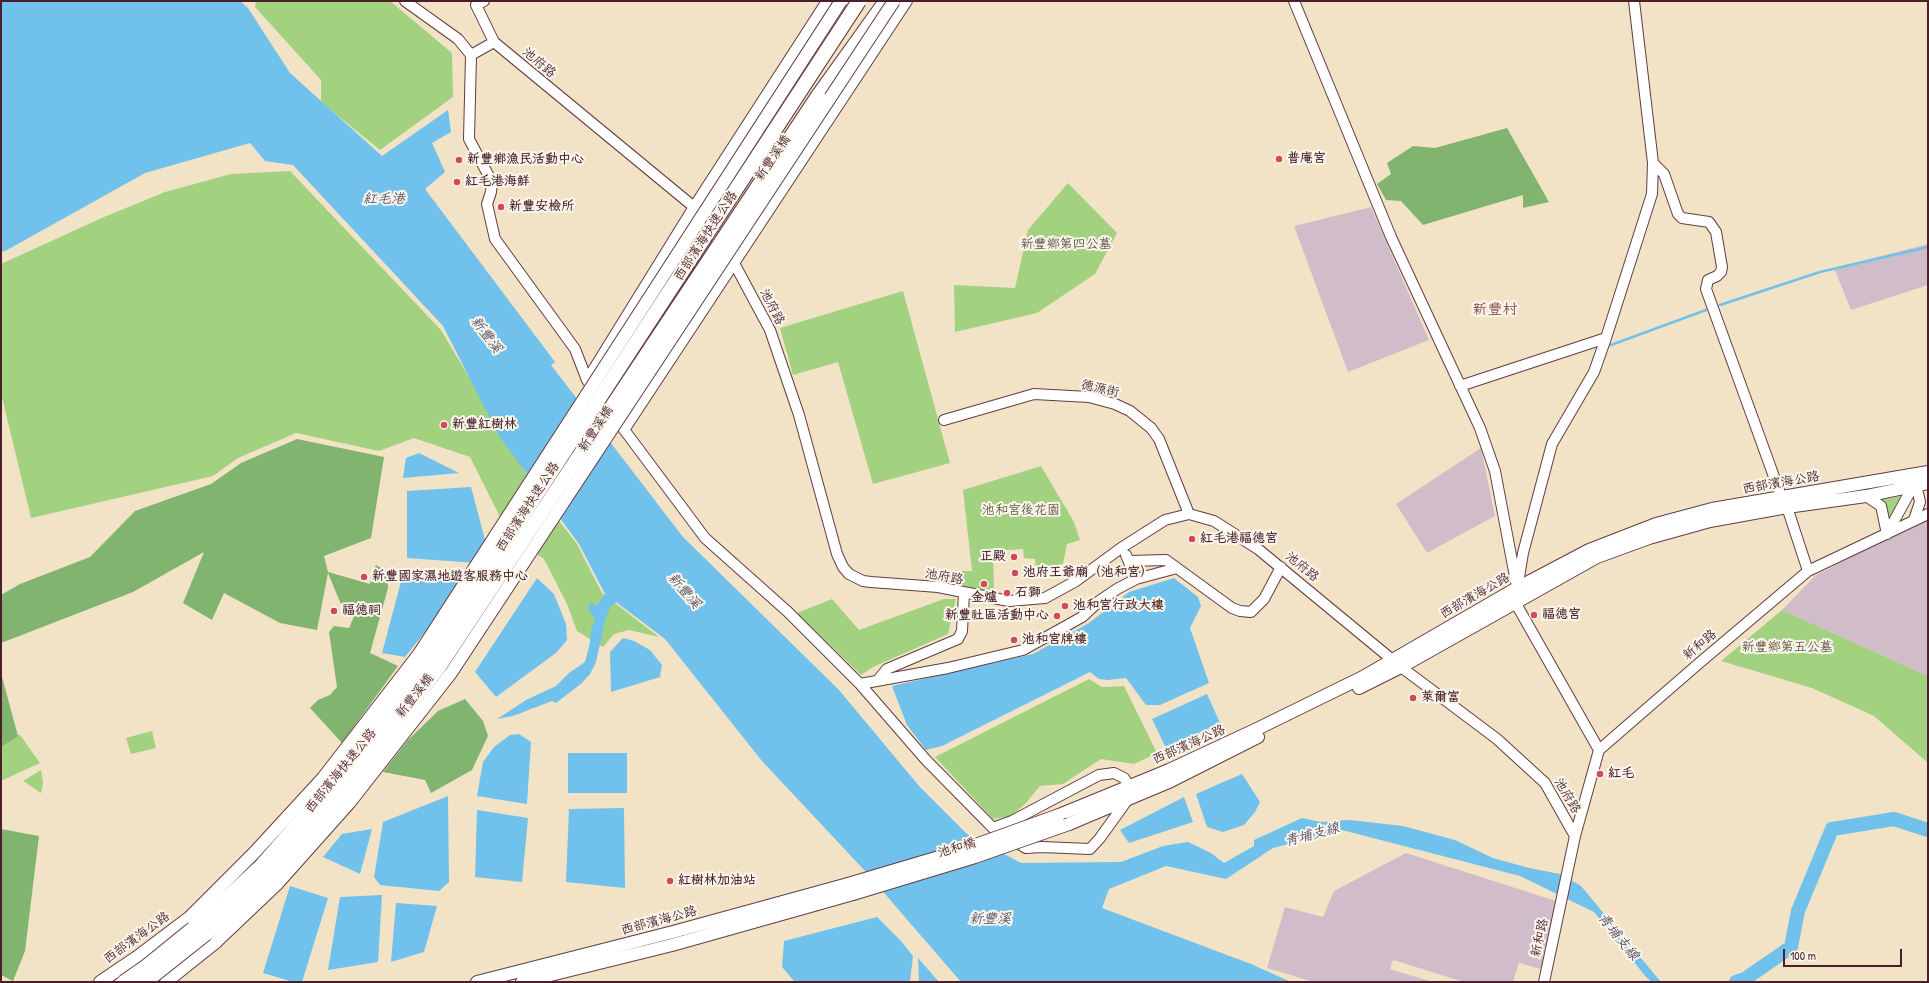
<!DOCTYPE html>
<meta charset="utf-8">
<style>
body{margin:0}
#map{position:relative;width:1929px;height:983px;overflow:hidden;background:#f2e3c7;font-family:"Patrick Hand",sans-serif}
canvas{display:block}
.frame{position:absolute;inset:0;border:2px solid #4a1f2b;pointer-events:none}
.scale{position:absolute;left:1783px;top:949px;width:119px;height:18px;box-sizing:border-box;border:2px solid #4a1f2b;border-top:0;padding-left:5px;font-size:12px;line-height:14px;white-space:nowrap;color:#4a1f2b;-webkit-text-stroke:3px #fbf7ec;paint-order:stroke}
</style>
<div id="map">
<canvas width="1929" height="983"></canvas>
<div class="frame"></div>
<div class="scale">100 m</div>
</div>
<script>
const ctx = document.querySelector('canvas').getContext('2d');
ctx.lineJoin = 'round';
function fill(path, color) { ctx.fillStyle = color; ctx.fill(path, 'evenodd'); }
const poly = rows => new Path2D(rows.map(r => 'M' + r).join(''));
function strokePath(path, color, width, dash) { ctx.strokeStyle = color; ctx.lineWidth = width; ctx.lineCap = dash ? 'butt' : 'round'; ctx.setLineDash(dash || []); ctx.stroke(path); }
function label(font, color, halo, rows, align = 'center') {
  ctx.font = font + ' "Patrick Hand","LXGW WenKai TC",sans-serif'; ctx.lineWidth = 4; ctx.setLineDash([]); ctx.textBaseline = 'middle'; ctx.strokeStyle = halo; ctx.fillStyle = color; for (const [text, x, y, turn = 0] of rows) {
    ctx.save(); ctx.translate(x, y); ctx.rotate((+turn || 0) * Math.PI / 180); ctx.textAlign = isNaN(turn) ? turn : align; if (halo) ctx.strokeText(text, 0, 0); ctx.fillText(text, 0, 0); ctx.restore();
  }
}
fill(poly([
 [1371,207,1429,340,1348,372,1294,226],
 [1928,244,1928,285,1851,310,1834,268],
 [1481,448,1495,516,1427,553,1396,504],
 [1928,519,1928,676,1782,610,1815,576,1902,530],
 [1406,853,1556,901,1541,969,1519,963,1513,982,1464,982,1393,960,1390,969,1433,982,1314,982,1267,968,1285,907,1323,917,1334,891]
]), '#d1bdca');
fill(poly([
 [256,1,390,1,452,53,453,97,380,150,321,102,321,80,255,7],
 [290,171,441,330,539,495,577,544,602,593,659,637,629,630,614,634,603,647,577,631,567,604,544,559,510,537,470,457,414,438,379,451,296,433,238,458,213,476,31,518,1,393,1,264,104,217,165,192,231,174],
 [1068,183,1117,233,1095,274,1037,313,955,332,954,285,1015,288,1028,230],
 [903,291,950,463,873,484,838,362,793,375,780,328],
 [1041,466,1074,522,1080,540,1067,544,1063,564,1036,569,1035,559,1024,558,1023,549,993,551,994,592,959,588,959,571,972,571,963,490],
 [1903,496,1890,517,1881,500],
 [832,599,859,630,944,599,956,599,948,634,873,667,861,675,797,613],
 [1782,610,1928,676,1928,763,1874,716,1812,688,1721,661],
 [1089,679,1102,687,1124,686,1157,753,1134,764,1101,759,1063,784,1040,786,1025,804,1011,816,993,819,935,757],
 [152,731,156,748,131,754,126,738],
 [1,734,20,735,40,763,1,781],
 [41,770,43,783,41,793,23,781]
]), '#a2d280');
fill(poly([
 [1507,128,1549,202,1523,208,1523,195,1423,225,1401,201,1386,200,1377,184,1391,174,1387,163,1413,146,1435,148],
 [297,439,384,457,371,538,324,556,328,572,370,584,372,571,376,565,387,571,388,588,370,653,398,666,342,743,310,708,318,700,330,695,337,687,329,632,334,626,349,628,356,612,345,614,328,573,317,630,280,623,224,593,212,620,183,603,204,552,133,592,1,643,1,595,20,584,90,557,135,511,211,484,241,463],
 [1,673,18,736,1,747],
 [465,699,483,721,488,736,472,770,431,793,425,780,383,772,408,740,438,711],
 [1,829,39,836,25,951,13,981,1,975]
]), '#81b46e');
fill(poly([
 [1,1,240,1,248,8,290,73,382,156,448,110,451,132,432,143,445,172,425,189,555,362,551,365,683,537,839,690,919,786,967,834,1021,863,1121,862,1163,846,1188,842,1211,853,1224,863,1254,846,1254,840,1302,818,1321,822,1350,820,1403,826,1455,840,1493,858,1529,868,1560,874,1581,886,1661,982,1652,982,1646,977,1594,912,1520,876,1342,830,1273,848,1226,879,1166,866,1109,889,1102,908,1251,964,1291,982,961,982,866,872,762,761,665,639,616,602,610,607,605,621,596,662,590,674,582,683,556,703,552,701,513,716,497,719,526,700,556,686,569,673,585,662,590,643,591,630,595,620,588,608,591,602,596,606,605,594,579,544,499,436,443,326,293,165,265,161,250,143,145,173,7,250,1,252],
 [419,453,459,473,403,478,406,458],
 [471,487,489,555,476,563,407,558,407,491],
 [403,574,465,582,405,657,382,653],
 [537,578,554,594,566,624,567,640,556,653,496,697,475,672],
 [1174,578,1198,597,1201,606,1190,628,1209,683,1160,705,1146,705,1126,678,1108,680,1099,679,1090,672,942,746,926,750,907,725,892,686,1033,654,1089,623,1129,592],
 [623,638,634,641,650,650,662,665,660,677,611,692,610,652],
 [1207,694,1220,723,1166,748,1152,719],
 [519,734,531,742,527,804,477,796,483,762,494,747,510,735],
 [568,753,627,753,627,793,568,793],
 [1242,774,1260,802,1255,812,1244,825,1223,832,1207,827,1196,794],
 [448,796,449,882,439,891,380,885,374,877,383,822],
 [1184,797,1193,822,1129,843,1120,830],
 [624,808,625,888,566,882,569,809],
 [477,810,528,818,522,882,475,877],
 [372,829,360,874,323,857,342,834],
 [290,886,328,898,302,982,293,982,263,973],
 [382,895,378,962,328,970,340,897],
 [396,903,437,906,424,952,391,962],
 [877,917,901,941,913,956,910,982,800,982,794,981,782,967,784,941],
 [918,958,939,982,919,982]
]), '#70c1eb');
strokePath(poly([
 [1720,305,1820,272,1928,247],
 [1611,345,1706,310]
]), '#70c1eb', 2.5);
strokePath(poly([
 [1736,982,1745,979,1791,947,1798,911,1832,829,1894,819,1928,830]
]), '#70c1eb', 14);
const minor = poly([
 [405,1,458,39,471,55,469,139,492,182,491,192,487,204,495,239,575,349,587,380,705,538,788,612,860,684,948,668,1023,650,1082,617,1098,602,1117,589,1136,579,1177,568,1232,608,1240,611,1251,612,1264,599,1281,567],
 [484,1,476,5,494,42],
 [1294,1,1391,237,1480,428,1495,471,1516,582],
 [471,55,494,42,694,207,734,263,770,330,799,415,837,554,843,567,849,574,863,581,871,582,938,587,1009,601,1045,598,1076,581,1121,548,1165,520,1189,514,1214,521,1258,549,1401,667,1497,739,1545,783,1575,836],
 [1653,163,1664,174,1678,214,1682,218,1709,222,1716,232,1722,267,1721,272,1717,276,1708,280,1706,289,1781,496,1787,507,1808,571],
 [587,380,694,207,827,1],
 [1460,386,1606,338],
 [944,420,1034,394,1089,397,1115,404,1130,411,1151,428,1159,439,1189,514],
 [624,430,907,1],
 [1910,482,1918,493,1920,502,1914,520],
 [1866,496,1881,506,1887,534],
 [1887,534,1913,486,1917,482],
 [1126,555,1136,579],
 [1129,561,1166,560,1177,568],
 [878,680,887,669,958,639,962,631,964,593],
 [860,684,926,760,993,828,1026,848,1042,847,1090,849,1100,838,1128,799],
 [1599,750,1515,602,1523,553,1552,444,1594,372,1606,338,1652,194,1653,163,1634,1],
 [993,828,1012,821,1099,775,1114,773,1124,778,1129,786],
 [1544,982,1575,836,1599,750,1697,665,1808,571,1928,514]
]);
const major = poly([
 [1359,688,1401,667,1597,557,1649,538,1710,521,1787,507,1866,496,1928,483],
 [1059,815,1169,770,1257,729,1363,677,1517,588,1589,550,1656,524,1712,509,1928,472],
 [1069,824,1171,781,1258,737],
 [100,982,137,957,190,917],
 [166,982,216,942],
 [477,982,673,932,848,884],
 [522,982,672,945,853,894]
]);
const highway = poly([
 [818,96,886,1]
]);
strokePath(minor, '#633c42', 12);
strokePath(major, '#633c42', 14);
strokePath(highway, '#633c42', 16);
strokePath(minor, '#fff', 10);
strokePath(major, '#fff', 12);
strokePath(highway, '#fff', 14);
const majorBridge = poly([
 [848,884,956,852,1059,815],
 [853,894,975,857,1069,824],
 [190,917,254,853,323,778,419,654,841,1],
 [216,942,276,885,350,802,451,673,894,1]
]);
const highwayBridge = poly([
 [124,982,147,966,200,923,261,866,332,785,429,659,859,1],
 [145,982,208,932,274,872,344,791,439,667,818,96]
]);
strokePath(majorBridge, '#633c42', 14, []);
strokePath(highwayBridge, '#633c42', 16, []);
strokePath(majorBridge, '#fff', 12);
strokePath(highwayBridge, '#fff', 14);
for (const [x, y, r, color] of [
 [1279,159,4,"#d1495b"],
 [459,160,4,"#d1495b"],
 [457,182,4,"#d1495b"],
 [501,207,4,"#d1495b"],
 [444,425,4,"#d1495b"],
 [1192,539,4,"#d1495b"],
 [1014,557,4,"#d1495b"],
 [1015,573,4,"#d1495b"],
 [364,577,4,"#d1495b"],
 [984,584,4,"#d1495b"],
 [1007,593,4,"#d1495b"],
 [1065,606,4,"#d1495b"],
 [334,611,4,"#d1495b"],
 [1534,615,4,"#d1495b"],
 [1057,616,4,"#d1495b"],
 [1014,640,4,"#d1495b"],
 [1413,698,4,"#d1495b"],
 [1600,774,4,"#d1495b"],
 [670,881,4,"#d1495b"]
]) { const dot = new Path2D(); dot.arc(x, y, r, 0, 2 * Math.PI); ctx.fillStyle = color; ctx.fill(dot); strokePath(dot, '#fbf7ec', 1.5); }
label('13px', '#4a1f2b', '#fbf7ec', [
 ["池府路",539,63,40],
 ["新豐溪橋",773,158,-56],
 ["西部濱海快速公路",706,236,-57],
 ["池府路",772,307,63],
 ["德源街",1100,389,13],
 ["新豐溪橋",596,429,-57],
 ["西部濱海公路",1781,483,-10],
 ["西部濱海快速公路",528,507,-57],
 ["池府路",1302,567,39],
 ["池府路",944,577,10],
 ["西部濱海公路",1475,596,-30],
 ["新和路",1700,645,-40],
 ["新豐溪橋",415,696,-52],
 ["西部濱海公路",1189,745,-24],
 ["西部濱海快速公路",341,771,-51],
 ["池府路",1567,796,59],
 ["池和橋",957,848,-17],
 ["西部濱海公路",659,921,-15],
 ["西部濱海公路",137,938,-36],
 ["新和路",1540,938,-78]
]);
label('bold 13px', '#4a1f2b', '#fbf7ec', [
 ["普庵宫",1287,159],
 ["新豐鄉漁民活動中心",467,160],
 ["紅毛港海鮮",465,182],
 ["新豐安檢所",509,207],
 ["新豐紅樹林",452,425],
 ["紅毛港福德宮",1200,539],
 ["正殿",1006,557,"right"],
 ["池府王爺廟（池和宮）",1023,573],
 ["新豐國家濕地遊客服務中心",372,577],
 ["石獅",1015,593],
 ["金爐",984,598,"center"],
 ["池和宮行政大樓",1073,606],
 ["福德祠",342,611],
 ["福德宮",1542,615],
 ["新豐社區活動中心",1049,616,"right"],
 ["池和宫牌樓",1022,640],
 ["萊爾富",1421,698],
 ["紅毛",1608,774],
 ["紅樹林加油站",678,881]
], 'left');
label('13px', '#645544', '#fbf7ec', [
 ["新豐鄉第四公墓",1066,245],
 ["池和宮後花園",1021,511],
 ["新豐鄉第五公墓",1787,648]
]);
label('italic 14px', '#555065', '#fbf7ec', [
 ["紅毛港",384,199],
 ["新豐溪",486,335,53],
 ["新豐溪",684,591,49],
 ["青埔支線",1312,835,-15],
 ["新豐溪",990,919],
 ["青埔支線",1618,937,51]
]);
label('15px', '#834a48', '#fbf7ec', [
 ["新豐村",1495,310]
]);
</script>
